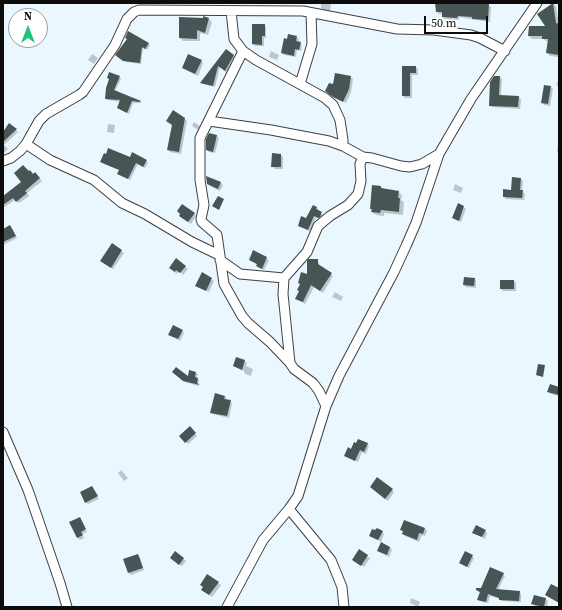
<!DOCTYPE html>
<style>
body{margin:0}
#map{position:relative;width:562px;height:610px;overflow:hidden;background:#ebf7ff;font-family:"Source Serif 4",serif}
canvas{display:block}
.frame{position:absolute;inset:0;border:4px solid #0c0c0c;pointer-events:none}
.north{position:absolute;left:8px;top:8px;width:40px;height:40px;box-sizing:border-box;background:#fff;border:1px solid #9e9e9e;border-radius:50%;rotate:0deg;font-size:11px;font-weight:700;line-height:16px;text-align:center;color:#0c0c0c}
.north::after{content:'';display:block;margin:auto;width:14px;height:18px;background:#1dc378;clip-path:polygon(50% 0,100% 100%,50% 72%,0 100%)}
.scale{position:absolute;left:424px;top:16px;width:64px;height:18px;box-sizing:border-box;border:2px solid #0c0c0c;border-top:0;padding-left:5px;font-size:12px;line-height:14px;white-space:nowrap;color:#0c0c0c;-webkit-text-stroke:3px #fff;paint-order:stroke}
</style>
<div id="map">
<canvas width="562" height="610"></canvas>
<div class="frame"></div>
<div class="north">N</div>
<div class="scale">50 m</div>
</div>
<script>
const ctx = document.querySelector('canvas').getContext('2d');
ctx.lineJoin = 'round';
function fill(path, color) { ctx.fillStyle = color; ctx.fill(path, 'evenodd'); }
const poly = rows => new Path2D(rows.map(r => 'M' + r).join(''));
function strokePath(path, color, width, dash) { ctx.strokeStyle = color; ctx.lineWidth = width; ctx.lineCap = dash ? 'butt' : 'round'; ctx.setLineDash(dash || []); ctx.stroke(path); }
fill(poly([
 [321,3,331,3,330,11,323,10,321,8],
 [436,3,488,5,491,7,490,22,459,17,459,20,445,19,443,17,443,14,439,14,437,12],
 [554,4,556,6,559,24,559,57,550,56,547,53,549,41,546,41,544,39,532,39,529,36,530,27,547,27,538,15],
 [204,18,209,19,212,22,208,35,200,33,200,41,183,41,180,38],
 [264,25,266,27,266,38,264,38,264,46,255,46,253,44],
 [129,32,150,45,147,50,143,48,141,64,126,62,118,57,128,40],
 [296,37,299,39,298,42,302,45,301,51,297,50,296,57,284,55,282,53],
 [226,51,236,58,227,73,220,67,215,87,203,84,201,83],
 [271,51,279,55,277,60,269,57],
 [92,54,98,58,94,64,88,60],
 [201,61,203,63,198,76,183,68],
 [403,67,416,67,418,69,418,75,412,75,412,98,405,98,403,96],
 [119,77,121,79,115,91,142,103,133,103,129,114,118,108,121,102,108,100,106,99],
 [351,77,353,79,351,92,346,103,329,93,333,86],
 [495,77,500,77,502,79,501,96,519,97,521,100,520,109,492,107,490,105],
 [559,78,559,87,556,85],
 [551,87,553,89,550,106,544,105,542,103],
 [184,119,187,121,181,154,170,152,168,150],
 [194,122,200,126,198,130,192,126],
 [108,124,115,125,114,133,107,132],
 [9,125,18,132,4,145,8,149,4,153,3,134],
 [217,136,219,138,215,153,209,152,207,150],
 [558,142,559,142,559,154,557,152],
 [281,155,283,157,283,169,275,169,272,166],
 [130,158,146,161,148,163,145,168,138,164,130,180,121,176,120,170,104,164,102,162],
 [35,173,42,181,27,193,29,196,19,203,15,200,3,208,3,197],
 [207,177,221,183,223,185,220,191,210,186,208,184],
 [521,179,523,181,522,191,525,194,524,200,506,199,504,196,512,191],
 [455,184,463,188,461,193,453,190],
 [381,187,383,189,398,192,402,195,401,200,404,202,403,215,384,213,384,216,376,215,372,212,371,208],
 [459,205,466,209,461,222,453,218],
 [313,206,317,208,319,210,318,212,323,215,321,220,316,217,311,232,299,226,307,219],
 [194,214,196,216,191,224,182,218],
 [12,228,17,238,3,245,3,231],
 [112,245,124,253,113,269,104,263],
 [254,252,269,260,264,270,259,268,258,265,250,260],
 [317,260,319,263,319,266,333,276,323,293,314,287,305,304,296,299,308,275],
 [185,267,188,269,183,275,179,271,177,274,172,270],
 [202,274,214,281,209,292,197,286],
 [474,279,476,281,476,288,466,287,464,285],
 [514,281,516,283,516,291,503,291,501,289],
 [335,292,343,297,341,301,332,297],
 [182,331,184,333,180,341,169,334],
 [237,358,245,361,247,363,246,366,253,369,251,376,245,374,244,371,234,366],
 [196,373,198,374,196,378,199,380,198,386,185,382,175,374,188,378],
 [559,388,559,396,551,394,549,392],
 [225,396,227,400,232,403,229,418,213,414,211,412],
 [190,428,197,436,188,444,180,436],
 [367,443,369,446,366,454,362,452,358,462,345,456,352,450],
 [121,470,128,478,124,481,118,473],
 [92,487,99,499,88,504,86,502],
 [373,489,392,490,394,492,388,501],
 [80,518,87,532,82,534,84,538,80,540,78,538],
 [405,521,425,529,427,531,425,536,422,535,419,542,405,536,402,530],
 [485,531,487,533,485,539,474,533],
 [382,532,384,534,381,542,373,538],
 [390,547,392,550,389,557,378,551],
 [360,551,370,558,364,567,356,562],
 [175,553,186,561,182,566,173,560],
 [138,555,140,557,144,570,131,575,129,573],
 [472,556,474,558,469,568,460,563],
 [503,574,505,576,498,590,519,592,521,594,521,602,502,601,500,599,490,596,488,603,480,601,478,599,480,593,477,590,481,589],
 [218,583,221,585,212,597,202,590],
 [534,596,546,599,548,601,547,607,535,606,532,603],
 [411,598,420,602,418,607,410,603]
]), '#0003');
fill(poly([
 [435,3,489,4,488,20,472,19,472,17,458,16,457,18,442,17,442,12,436,12],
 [553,3,556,23,559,24,559,55,546,53,548,39,542,39,542,36,528,36,529,26,545,26,537,14],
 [203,16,209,18,205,33,197,30,197,39,179,38,179,17,203,18],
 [252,24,265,24,265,36,262,36,262,45,252,44],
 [128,31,149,43,145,49,142,47,140,63,123,61,115,55,127,39,125,38],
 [288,34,297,36,296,41,301,42,299,50,295,49,294,56,281,53,284,38,287,39],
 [226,49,234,55,225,71,218,66,213,86,200,83],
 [188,54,202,60,195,74,182,68],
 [402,66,416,66,416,73,410,73,410,96,402,96],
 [109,72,120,76,114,90,141,101,140,102,132,101,127,113,117,108,120,100,105,99,106,88,109,79,107,78],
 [335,73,351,76,349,89,343,102,333,97,325,91,329,83,333,84],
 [494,76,500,76,499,95,519,96,518,107,489,106,490,82],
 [544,85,551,86,548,104,541,103],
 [173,110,185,118,179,152,167,150,172,125,166,121],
 [9,123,17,129,3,142,3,132],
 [209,133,217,135,213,152,206,150,206,139],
 [108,148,130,157,132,152,147,160,143,167,136,163,128,179,117,174,119,170,100,162,104,153,106,154],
 [272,153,281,154,281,167,271,167],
 [23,165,29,171,30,170,33,174,35,172,40,178,25,191,27,193,16,202,13,198,3,205,3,196,21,182,14,173],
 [206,176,221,182,218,189,207,184],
 [512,177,521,178,520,190,523,190,522,198,503,197,503,189,511,190],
 [372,185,381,186,381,188,399,191,398,198,400,198,399,212,381,210,380,213,371,212,372,209,370,209],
 [218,196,224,199,219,210,212,206],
 [458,203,464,206,459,221,452,218],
 [182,204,195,213,188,222,179,216,180,214,177,211],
 [313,205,317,207,316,209,322,212,320,217,318,218,314,216,308,230,298,226,301,216,306,218],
 [10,225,16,236,3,242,3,229],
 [112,243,122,250,111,268,100,261],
 [253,250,267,257,262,269,256,266,257,264,249,260],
 [176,258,186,266,180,273,176,270,175,272,169,268],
 [308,259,318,259,318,264,332,273,320,291,311,285,303,302,295,299,299,291,297,290,300,284,298,283,301,272,307,274,307,261],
 [202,272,212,278,206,291,195,286],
 [464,277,475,278,474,286,463,285],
 [500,280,514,280,514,289,500,289],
 [173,325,183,330,178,339,168,335],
 [236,357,245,360,242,370,233,366],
 [538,364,545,365,543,377,536,375],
 [176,367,188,376,189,370,196,372,195,377,198,378,197,383,200,385,183,381,172,372],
 [550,384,559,387,559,395,547,392],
 [215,393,225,396,224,399,231,400,227,416,210,413],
 [190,426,196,433,185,443,179,436],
 [358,439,368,443,364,452,360,450,355,461,344,456,348,447,351,449,354,442,356,443],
 [377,477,393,489,385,499,370,487],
 [92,486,98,496,85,503,80,492],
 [80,517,86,529,81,532,83,535,77,538,69,522],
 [404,520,425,528,423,534,419,533,417,540,402,534,403,531,400,530],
 [476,525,486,530,482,537,472,533],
 [377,528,383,531,378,540,369,536,372,529,375,530],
 [381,542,390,547,387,555,377,551],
 [359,549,368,555,361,566,352,560],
 [175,551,184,558,179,565,170,558],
 [465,551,473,555,467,567,459,563],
 [138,554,143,568,128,573,123,559],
 [490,567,504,573,496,589,520,591,519,601,499,600,499,598,488,594,486,602,477,600,480,592,476,590,476,588,481,588],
 [207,574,219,582,209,595,201,590,203,587,200,585],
 [551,584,559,588,559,603,545,595],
 [534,595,546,598,544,607,531,604]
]), '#485555');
const minor = poly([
 [231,11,234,39,243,51,256,60,325,98,333,105,340,120,343,140,343,146],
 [243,51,200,138,200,180,204,205,201,219,202,222,217,235,224,284,242,316,248,323,270,342,290,363],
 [300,84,312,44,311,13],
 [209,121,271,130,329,141,343,146,363,157],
 [26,144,50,160,94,180,122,203,145,214,192,242,219,255],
 [3,161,11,158,20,151,26,144,39,121,46,114,79,95,83,92,115,45,127,19,134,12,139,10,303,11,397,29,434,30,471,35,480,38,505,51],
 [220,260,240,274,284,278],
 [326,406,319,391,313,383,294,369,290,363,283,294,284,278,307,252,318,226,330,216,348,205,358,194,361,181,360,164,363,157,372,158,401,166,410,167,422,164,439,154],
 [3,432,28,490,37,516,60,583,67,607],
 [289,509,331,560,342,587,344,607],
 [227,607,263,540,289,509,298,496,326,406,339,376,394,272,406,246,416,223,439,154,471,99,537,3]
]);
strokePath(minor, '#3f3f3f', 11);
strokePath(minor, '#fff', 9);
</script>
